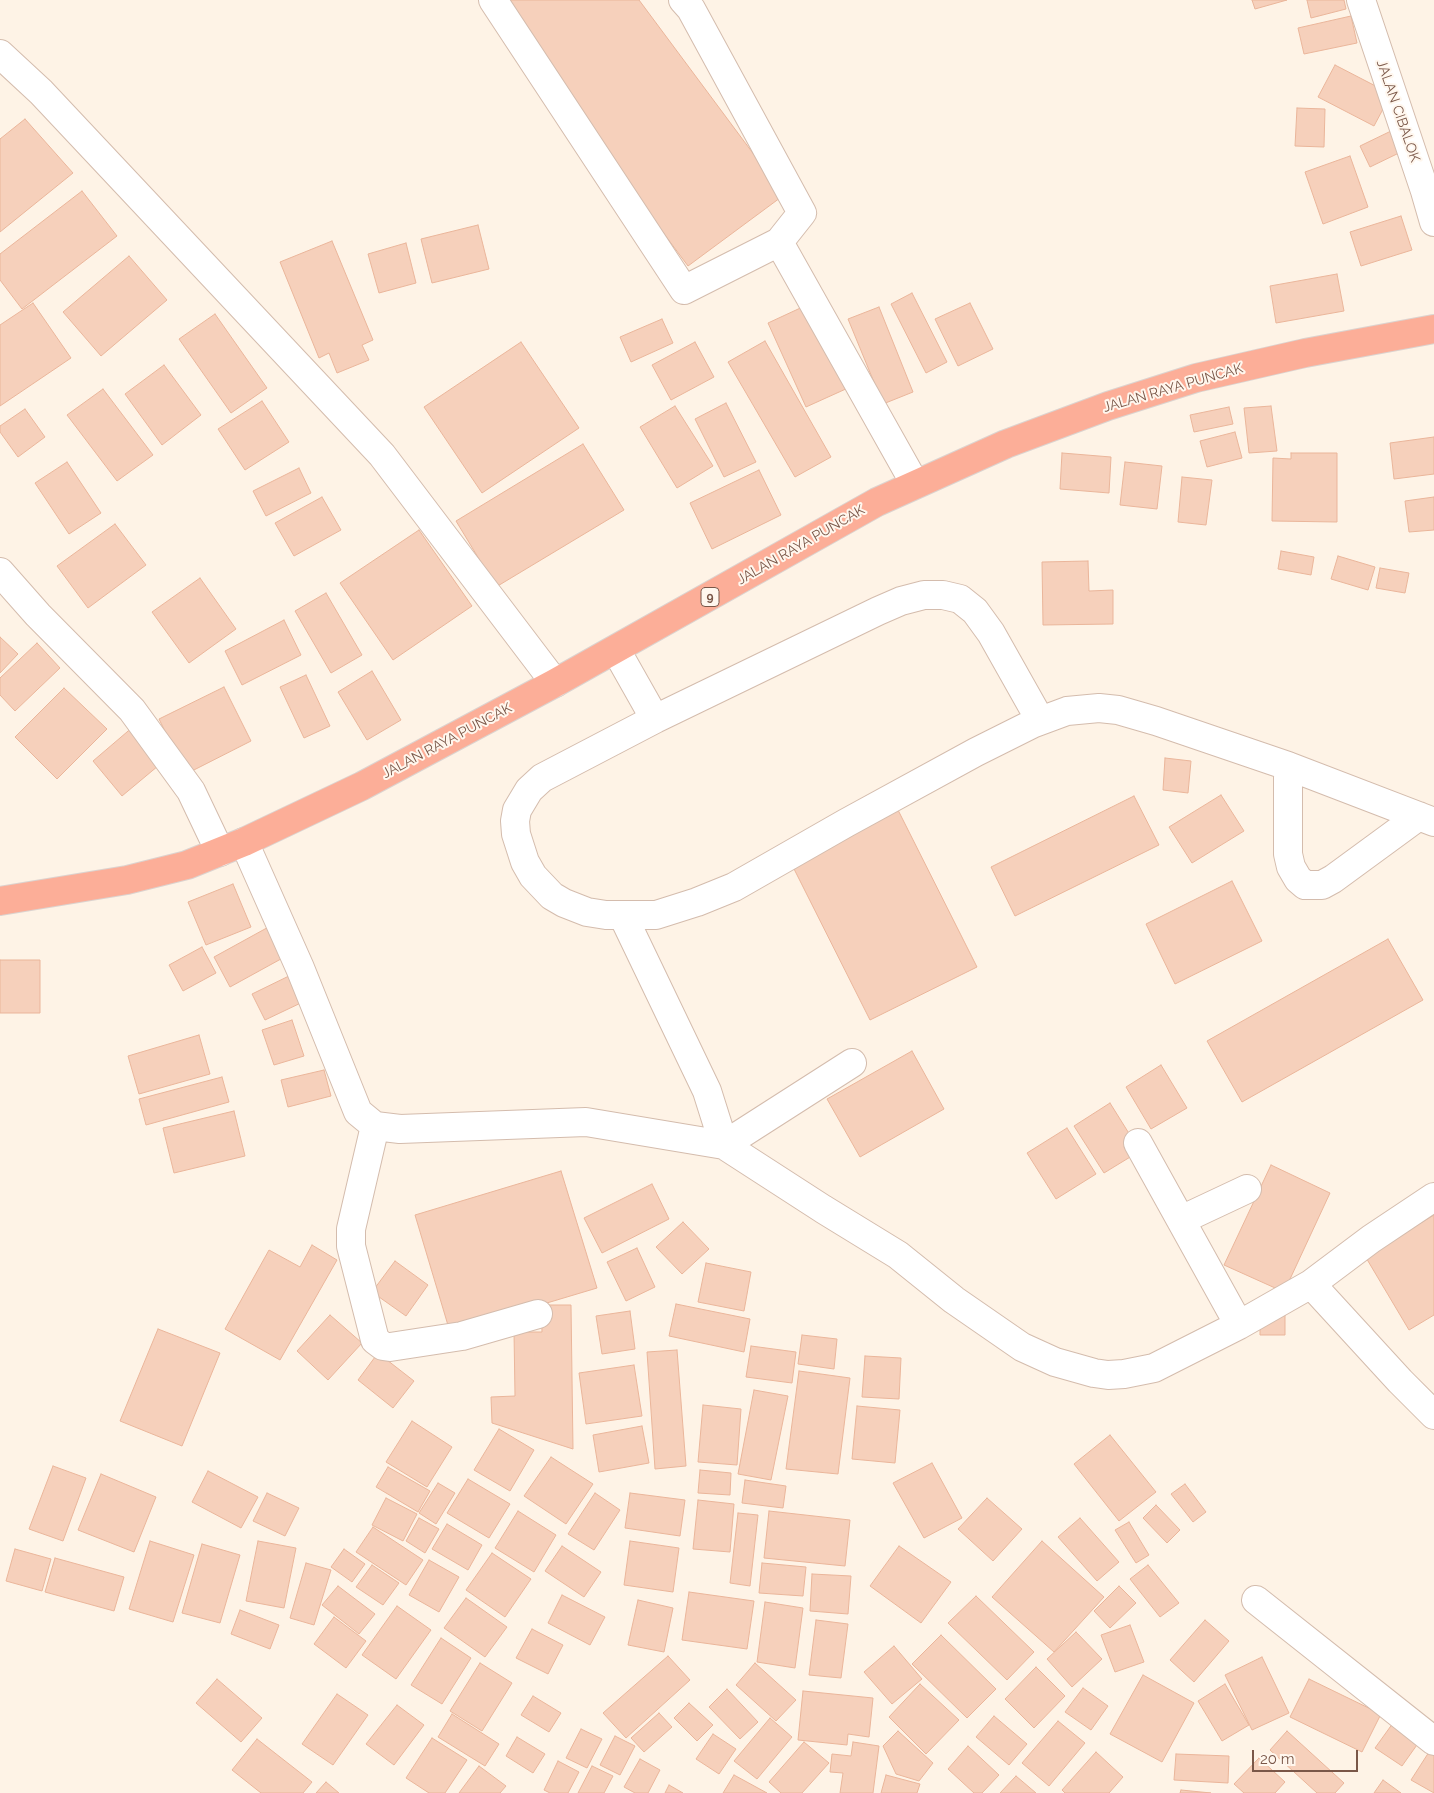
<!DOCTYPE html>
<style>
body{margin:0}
#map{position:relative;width:1434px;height:1793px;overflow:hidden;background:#fef3e6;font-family:Raleway,sans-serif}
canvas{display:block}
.scale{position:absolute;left:1252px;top:1750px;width:106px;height:22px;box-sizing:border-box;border:2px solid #7a5748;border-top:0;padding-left:6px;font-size:15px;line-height:18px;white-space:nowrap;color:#7a5748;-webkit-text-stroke:4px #fff7ee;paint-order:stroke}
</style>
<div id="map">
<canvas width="1434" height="1793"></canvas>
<div class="scale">20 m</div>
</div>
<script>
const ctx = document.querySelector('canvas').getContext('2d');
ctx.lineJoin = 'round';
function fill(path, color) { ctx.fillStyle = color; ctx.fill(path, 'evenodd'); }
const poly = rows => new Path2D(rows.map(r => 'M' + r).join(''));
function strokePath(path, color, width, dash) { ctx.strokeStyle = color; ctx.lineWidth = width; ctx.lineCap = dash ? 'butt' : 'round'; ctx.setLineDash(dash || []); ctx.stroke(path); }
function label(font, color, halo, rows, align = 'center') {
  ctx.font = font + ' Raleway,sans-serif'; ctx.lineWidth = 4; ctx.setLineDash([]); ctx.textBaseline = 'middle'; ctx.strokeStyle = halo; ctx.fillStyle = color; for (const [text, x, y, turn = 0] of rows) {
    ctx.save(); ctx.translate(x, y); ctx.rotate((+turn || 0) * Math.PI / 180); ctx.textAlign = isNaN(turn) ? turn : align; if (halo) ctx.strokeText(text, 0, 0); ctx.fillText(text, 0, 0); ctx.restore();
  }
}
const building = poly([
 [490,0,639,0,784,195,688,266,490,0],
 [1252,0,1287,0,1255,9,1252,0],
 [1307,0,1344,0,1346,9,1311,18,1307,0],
 [1351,16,1357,43,1304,54,1298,28,1351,16],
 [1335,65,1391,94,1374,126,1318,97,1335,65],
 [1297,108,1325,109,1324,147,1295,146,1297,108],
 [25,119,73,173,0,232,0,139,25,119],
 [1391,131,1401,152,1370,167,1360,146,1391,131],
 [1350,156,1368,207,1323,224,1305,172,1350,156],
 [82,191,117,236,22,309,0,280,0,254,82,191],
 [1401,216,1412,250,1361,266,1350,232,1401,216],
 [478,225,489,269,432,283,421,239,478,225],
 [332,241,373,340,362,345,369,360,337,373,329,353,319,358,280,262,332,241],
 [406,243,416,283,379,293,368,254,406,243],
 [129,256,167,300,101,356,63,312,129,256],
 [1337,274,1344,311,1276,323,1270,286,1337,274],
 [912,293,947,362,926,373,891,304,912,293],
 [33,303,71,358,0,406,0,325,33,303],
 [970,303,993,349,958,366,935,319,970,303],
 [809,304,848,388,806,407,768,323,809,304],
 [879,307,913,392,883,404,848,319,879,307],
 [215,314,267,388,231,413,179,339,215,314],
 [662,319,673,343,631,362,620,337,662,319],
 [765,341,831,457,795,477,728,362,765,341],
 [521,342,579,428,482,493,424,407,521,342],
 [695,342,714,377,671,400,652,365,695,342],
 [164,365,201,415,162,445,125,394,164,365],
 [103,389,153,455,117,481,67,415,103,389],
 [262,401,289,442,245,470,218,429,262,401],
 [726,403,756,462,724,477,695,419,726,403],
 [675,406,713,466,677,488,640,427,675,406],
 [1271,406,1277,451,1249,453,1244,408,1271,406],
 [1229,407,1233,424,1194,432,1190,415,1229,407],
 [25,409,45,437,18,457,0,432,0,426,25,409],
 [1235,432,1242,458,1207,467,1200,441,1235,432],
 [1434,437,1434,474,1394,479,1390,443,1434,437],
 [583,444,624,510,496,587,456,521,583,444],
 [1062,453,1111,457,1109,493,1060,489,1062,453],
 [1291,453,1337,453,1337,522,1272,521,1273,458,1291,459,1291,453],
 [67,462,101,513,69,534,35,483,67,462],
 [1125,462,1162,466,1157,509,1120,505,1125,462],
 [299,468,311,493,266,516,253,491,299,468],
 [759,470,781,515,712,549,690,503,759,470],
 [1182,477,1212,480,1206,525,1178,522,1182,477],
 [322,497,341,530,294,556,275,523,322,497],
 [1434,497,1434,530,1409,532,1405,501,1434,497],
 [115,524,146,565,88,608,57,566,115,524],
 [419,530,472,606,393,660,340,583,419,530],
 [1281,551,1314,557,1311,575,1278,569,1281,551],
 [1338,556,1375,567,1368,590,1331,579,1338,556],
 [1088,561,1089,591,1113,590,1113,624,1043,625,1042,562,1088,561],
 [1380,568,1409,573,1405,593,1376,588,1380,568],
 [200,578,236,629,189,663,152,612,200,578],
 [326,593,362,655,331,673,295,611,326,593],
 [284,620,301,655,242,685,225,651,284,620],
 [0,637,18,654,0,673,0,637],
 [37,643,60,668,15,711,0,695,0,678,37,643],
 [372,671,401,720,367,740,338,692,372,671],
 [306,675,330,726,304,738,280,687,306,675],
 [224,687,251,741,186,774,159,719,224,687],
 [64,688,107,729,57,779,15,737,64,688],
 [134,726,164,761,122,796,93,761,134,726],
 [1165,758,1191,761,1188,793,1163,790,1165,758],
 [1221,795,1244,831,1192,863,1169,827,1221,795],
 [1134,796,1159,845,1015,916,991,867,1134,796],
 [896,806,977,967,870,1020,789,859,896,806],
 [1232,881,1262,941,1175,984,1146,924,1232,881],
 [233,884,251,927,206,945,188,902,233,884],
 [274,924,290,954,230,987,214,957,274,924],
 [1388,939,1423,1000,1242,1102,1207,1041,1388,939],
 [202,947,216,973,183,991,169,965,202,947],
 [0,960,40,960,40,1013,0,1013,0,960],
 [291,975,305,1001,265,1020,252,994,291,975],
 [292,1020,304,1056,274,1065,262,1030,292,1020],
 [199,1035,210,1074,139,1094,128,1056,199,1035],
 [912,1051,944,1109,860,1157,827,1099,912,1051],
 [1161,1065,1187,1108,1151,1129,1126,1087,1161,1065],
 [324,1070,331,1096,288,1107,281,1080,324,1070],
 [222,1077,229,1102,146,1125,139,1099,222,1077],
 [1110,1103,1140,1151,1104,1173,1074,1126,1110,1103],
 [234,1111,245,1156,174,1173,163,1128,234,1111],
 [1067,1128,1096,1174,1056,1199,1027,1153,1067,1128],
 [1271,1165,1330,1193,1284,1292,1224,1265,1271,1165],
 [561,1171,597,1288,450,1332,415,1215,561,1171],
 [652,1184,669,1219,602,1253,584,1218,652,1184],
 [1434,1215,1434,1315,1409,1330,1365,1256,1434,1215],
 [683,1222,709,1249,682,1274,656,1247,683,1222],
 [312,1245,337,1260,280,1360,225,1329,269,1250,300,1267,312,1245],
 [637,1248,655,1287,626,1301,607,1262,637,1248],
 [395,1261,428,1285,406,1316,372,1292,395,1261],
 [706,1263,751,1272,744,1311,698,1302,706,1263],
 [676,1304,750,1319,744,1352,669,1336,676,1304],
 [541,1305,571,1305,573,1449,492,1423,491,1397,515,1396,514,1332,542,1332,541,1305],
 [630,1311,635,1349,602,1354,596,1316,630,1311],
 [330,1315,362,1343,328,1380,297,1351,330,1315],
 [1260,1315,1285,1315,1285,1335,1260,1335,1260,1315],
 [158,1329,220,1353,182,1446,120,1421,158,1329],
 [802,1335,837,1339,834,1369,798,1364,802,1335],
 [751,1346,796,1352,792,1383,746,1377,751,1346],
 [677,1350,686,1466,655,1469,647,1352,677,1350],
 [378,1353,414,1381,393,1408,358,1380,378,1353],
 [865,1356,901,1358,899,1399,862,1397,865,1356],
 [634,1365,642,1416,586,1424,579,1373,634,1365],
 [799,1371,850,1378,838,1474,786,1469,799,1371],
 [754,1390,788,1396,771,1480,738,1474,754,1390],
 [703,1405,741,1409,737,1465,698,1462,703,1405],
 [857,1406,900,1410,895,1463,852,1459,857,1406],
 [412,1421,452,1447,427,1487,386,1462,412,1421],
 [642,1426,649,1463,599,1472,593,1435,642,1426],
 [499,1429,534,1450,510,1491,474,1470,499,1429],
 [1110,1435,1156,1492,1119,1521,1074,1464,1110,1435],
 [551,1457,593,1484,566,1524,524,1496,551,1457],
 [932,1463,962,1518,924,1538,893,1483,932,1463],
 [53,1466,86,1478,63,1541,29,1529,53,1466],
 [388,1467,430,1491,418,1512,376,1487,388,1467],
 [700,1470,731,1473,730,1495,698,1493,700,1470],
 [208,1471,258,1497,241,1528,192,1502,208,1471],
 [101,1474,156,1497,134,1552,78,1530,101,1474],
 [468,1479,510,1504,489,1538,447,1513,468,1479],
 [745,1480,786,1486,783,1508,742,1503,745,1480],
 [438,1483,455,1493,436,1524,419,1513,438,1483],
 [1185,1484,1206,1512,1193,1522,1171,1494,1185,1484],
 [267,1493,299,1508,285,1536,253,1521,267,1493],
 [595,1493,620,1510,594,1550,568,1534,595,1493],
 [630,1493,685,1500,680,1536,625,1528,630,1493],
 [386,1498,417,1514,403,1541,372,1525,386,1498],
 [987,1498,1022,1529,993,1561,958,1529,987,1498],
 [698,1500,734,1504,730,1552,693,1549,698,1500],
 [1156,1505,1180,1530,1167,1543,1143,1518,1156,1505],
 [518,1511,556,1535,534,1572,495,1548,518,1511],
 [769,1511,850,1520,845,1566,764,1558,769,1511],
 [738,1513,758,1515,750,1586,730,1583,738,1513],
 [419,1518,439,1529,425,1553,406,1541,419,1518],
 [1080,1518,1119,1562,1097,1581,1058,1537,1080,1518],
 [1129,1522,1149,1555,1136,1563,1115,1530,1129,1522],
 [447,1524,482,1545,468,1570,432,1549,447,1524],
 [373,1527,423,1560,406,1585,356,1552,373,1527],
 [150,1541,194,1555,173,1622,129,1609,150,1541],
 [258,1541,296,1548,284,1608,246,1601,258,1541],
 [630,1541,679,1548,673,1592,624,1585,630,1541],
 [1042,1541,1104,1597,1054,1652,992,1597,1042,1541],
 [202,1544,240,1555,220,1623,182,1613,202,1544],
 [562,1546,601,1572,584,1597,545,1571,562,1546],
 [899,1546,951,1582,921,1623,870,1586,899,1546],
 [15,1549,51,1559,42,1591,6,1581,15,1549],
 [344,1549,365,1564,352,1582,331,1567,344,1549],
 [492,1553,531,1579,505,1617,466,1590,492,1553],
 [55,1558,124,1577,114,1611,45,1592,55,1558],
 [429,1560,459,1577,439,1612,409,1595,429,1560],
 [306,1563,331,1570,314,1625,290,1618,306,1563],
 [762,1563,806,1567,803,1596,759,1593,762,1563],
 [372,1565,399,1583,383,1605,356,1587,372,1565],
 [1148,1565,1179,1603,1160,1617,1130,1579,1148,1565],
 [812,1574,851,1576,848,1614,810,1611,812,1574],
 [338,1586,375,1614,359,1634,322,1605,338,1586],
 [1119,1586,1136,1603,1110,1628,1094,1611,1119,1586],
 [689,1592,754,1601,747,1649,682,1640,689,1592],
 [562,1595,605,1617,590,1645,548,1623,562,1595],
 [976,1596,1034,1652,1007,1680,948,1623,976,1596],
 [466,1598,507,1627,485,1657,444,1628,466,1598],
 [638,1600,673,1608,664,1652,628,1645,638,1600],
 [765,1602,803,1608,795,1668,757,1662,765,1602],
 [397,1606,431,1630,396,1679,362,1655,397,1606],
 [240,1610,279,1625,270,1649,231,1634,240,1610],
 [334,1617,366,1641,346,1668,314,1644,334,1617],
 [816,1620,848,1624,841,1678,809,1675,816,1620],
 [1205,1620,1229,1641,1194,1682,1170,1660,1205,1620],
 [1130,1625,1144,1662,1115,1672,1101,1635,1130,1625],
 [532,1629,563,1645,548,1674,516,1658,532,1629],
 [1076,1632,1102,1659,1072,1687,1047,1659,1076,1632],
 [941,1635,996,1689,967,1718,912,1664,941,1635],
 [441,1638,471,1658,442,1704,411,1685,441,1638],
 [894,1646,922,1679,892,1704,864,1672,894,1646],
 [668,1656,690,1680,626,1738,603,1713,668,1656],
 [1262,1657,1289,1713,1252,1730,1225,1675,1262,1657],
 [480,1663,512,1683,482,1731,450,1711,480,1663],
 [755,1663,796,1700,776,1721,736,1685,755,1663],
 [1036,1667,1065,1696,1034,1728,1005,1699,1036,1667],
 [1143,1675,1194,1703,1162,1762,1110,1734,1143,1675],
 [217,1679,262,1718,241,1742,196,1703,217,1679],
 [1309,1679,1381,1714,1362,1752,1290,1717,1309,1679],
 [920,1684,959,1720,926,1754,889,1717,920,1684],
 [1225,1684,1249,1725,1222,1741,1198,1701,1225,1684],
 [1083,1688,1108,1706,1091,1730,1065,1712,1083,1688],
 [727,1689,758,1722,740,1739,709,1707,727,1689],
 [803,1691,873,1698,869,1737,848,1734,847,1745,798,1740,803,1691],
 [337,1694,368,1715,333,1765,302,1744,337,1694],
 [533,1696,561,1713,549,1732,521,1715,533,1696],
 [689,1703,713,1725,697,1741,674,1718,689,1703],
 [397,1705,424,1725,394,1765,366,1744,397,1705],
 [659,1713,672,1727,644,1752,631,1738,659,1713],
 [452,1714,499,1744,485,1766,438,1737,452,1714],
 [994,1716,1027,1744,1009,1765,976,1737,994,1716],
 [770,1718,792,1737,757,1779,734,1761,770,1718],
 [1058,1721,1085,1743,1049,1786,1022,1763,1058,1721],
 [1393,1723,1419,1742,1402,1766,1375,1748,1393,1723],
 [581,1729,602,1739,587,1768,566,1758,581,1729],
 [898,1731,933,1763,919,1781,896,1774,883,1746,898,1731],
 [1287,1731,1344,1783,1335,1793,1317,1793,1270,1750,1287,1731],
 [713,1734,736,1749,719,1774,696,1759,713,1734],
 [615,1736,635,1746,620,1775,600,1765,615,1736],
 [517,1737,545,1754,533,1773,506,1756,517,1737],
 [432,1738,467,1760,445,1793,429,1793,406,1778,432,1738],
 [257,1739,312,1782,303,1793,261,1793,232,1770,257,1739],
 [804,1742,829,1763,802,1793,781,1793,769,1782,804,1742],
 [853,1742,879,1746,873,1793,840,1793,843,1773,830,1772,832,1754,851,1756,853,1742],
 [968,1746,999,1775,982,1793,974,1793,948,1769,968,1746],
 [1096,1752,1123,1777,1109,1793,1065,1793,1062,1790,1096,1752],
 [1429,1752,1434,1755,1434,1793,1411,1780,1429,1752],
 [1176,1754,1229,1756,1228,1783,1174,1780,1176,1754],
 [1259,1758,1285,1782,1275,1793,1244,1793,1234,1784,1259,1758],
 [640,1759,660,1770,648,1793,635,1793,624,1787,640,1759],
 [558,1761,579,1772,568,1793,550,1793,544,1790,558,1761],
 [479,1766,506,1786,500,1793,459,1793,479,1766],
 [592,1766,613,1776,604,1793,578,1793,592,1766],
 [734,1775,767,1793,723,1793,734,1775],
 [886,1775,920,1784,917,1793,881,1793,886,1775],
 [1016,1776,1036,1793,1000,1793,1016,1776],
 [1383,1780,1401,1793,1374,1793,1383,1780],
 [326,1782,339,1793,316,1793,326,1782],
 [669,1785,683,1793,665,1793,669,1785],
 [1181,1790,1211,1793,1180,1793,1181,1790]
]);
fill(building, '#f6d0bb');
strokePath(building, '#eab59a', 1);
const minor = poly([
 [493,0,684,290,779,242,915,484],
 [683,0,691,9,802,213,779,242],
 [1361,0,1425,191,1434,222],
 [0,54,41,92,382,455,555,683],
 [0,572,38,615,132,710,191,791,220,852],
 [616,650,655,719],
 [1040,720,991,633,975,611,960,599,943,595,924,595,901,601,878,611,655,719,542,778,529,790,517,810,515,821,516,834,525,862,533,876,552,896,564,903,587,912,606,915,656,915,697,902,734,887,846,823,976,752,1032,724,1067,711,1099,708,1118,710,1156,721,1288,766,1434,822],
 [1288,766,1288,854,1291,867,1298,879,1305,885,1322,885,1333,879,1419,816],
 [244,842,300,968,358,1112,375,1126,400,1129,586,1122,724,1145,852,1063],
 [623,916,707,1091,724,1145,823,1209,898,1255,954,1300,1022,1347,1055,1362,1094,1373,1108,1375,1124,1374,1154,1368,1239,1325,1311,1284,1371,1239,1434,1197],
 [375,1126,351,1229,351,1246,375,1340,383,1346,390,1347,462,1336,538,1314],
 [1138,1143,1239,1325],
 [1181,1220,1247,1189],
 [1311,1284,1400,1381,1434,1415],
 [1256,1600,1434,1741]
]);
const highway = poly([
 [0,901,127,880,187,865,244,842,362,786,555,683,877,502,1006,444,1108,406,1196,378,1305,353,1434,329]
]);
strokePath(minor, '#d4bcad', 30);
strokePath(highway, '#dcd3cf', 30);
strokePath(minor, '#fff', 28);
strokePath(highway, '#fcae98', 28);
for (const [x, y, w] of [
 [710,597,18]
]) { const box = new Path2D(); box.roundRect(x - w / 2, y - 9.5, w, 19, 4); ctx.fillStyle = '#fff7ee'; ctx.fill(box); strokePath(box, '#7a5748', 1); }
label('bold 12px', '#7a5748', null, [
 ["9",710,597]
]);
label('14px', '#7a5748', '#fff7ee', [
 ["JALAN CIBALOK",1398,111,71],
 ["JALAN RAYA PUNCAK",1173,388,-16],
 ["JALAN RAYA PUNCAK",801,545,-30],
 ["JALAN RAYA PUNCAK",447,741,-28]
]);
</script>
